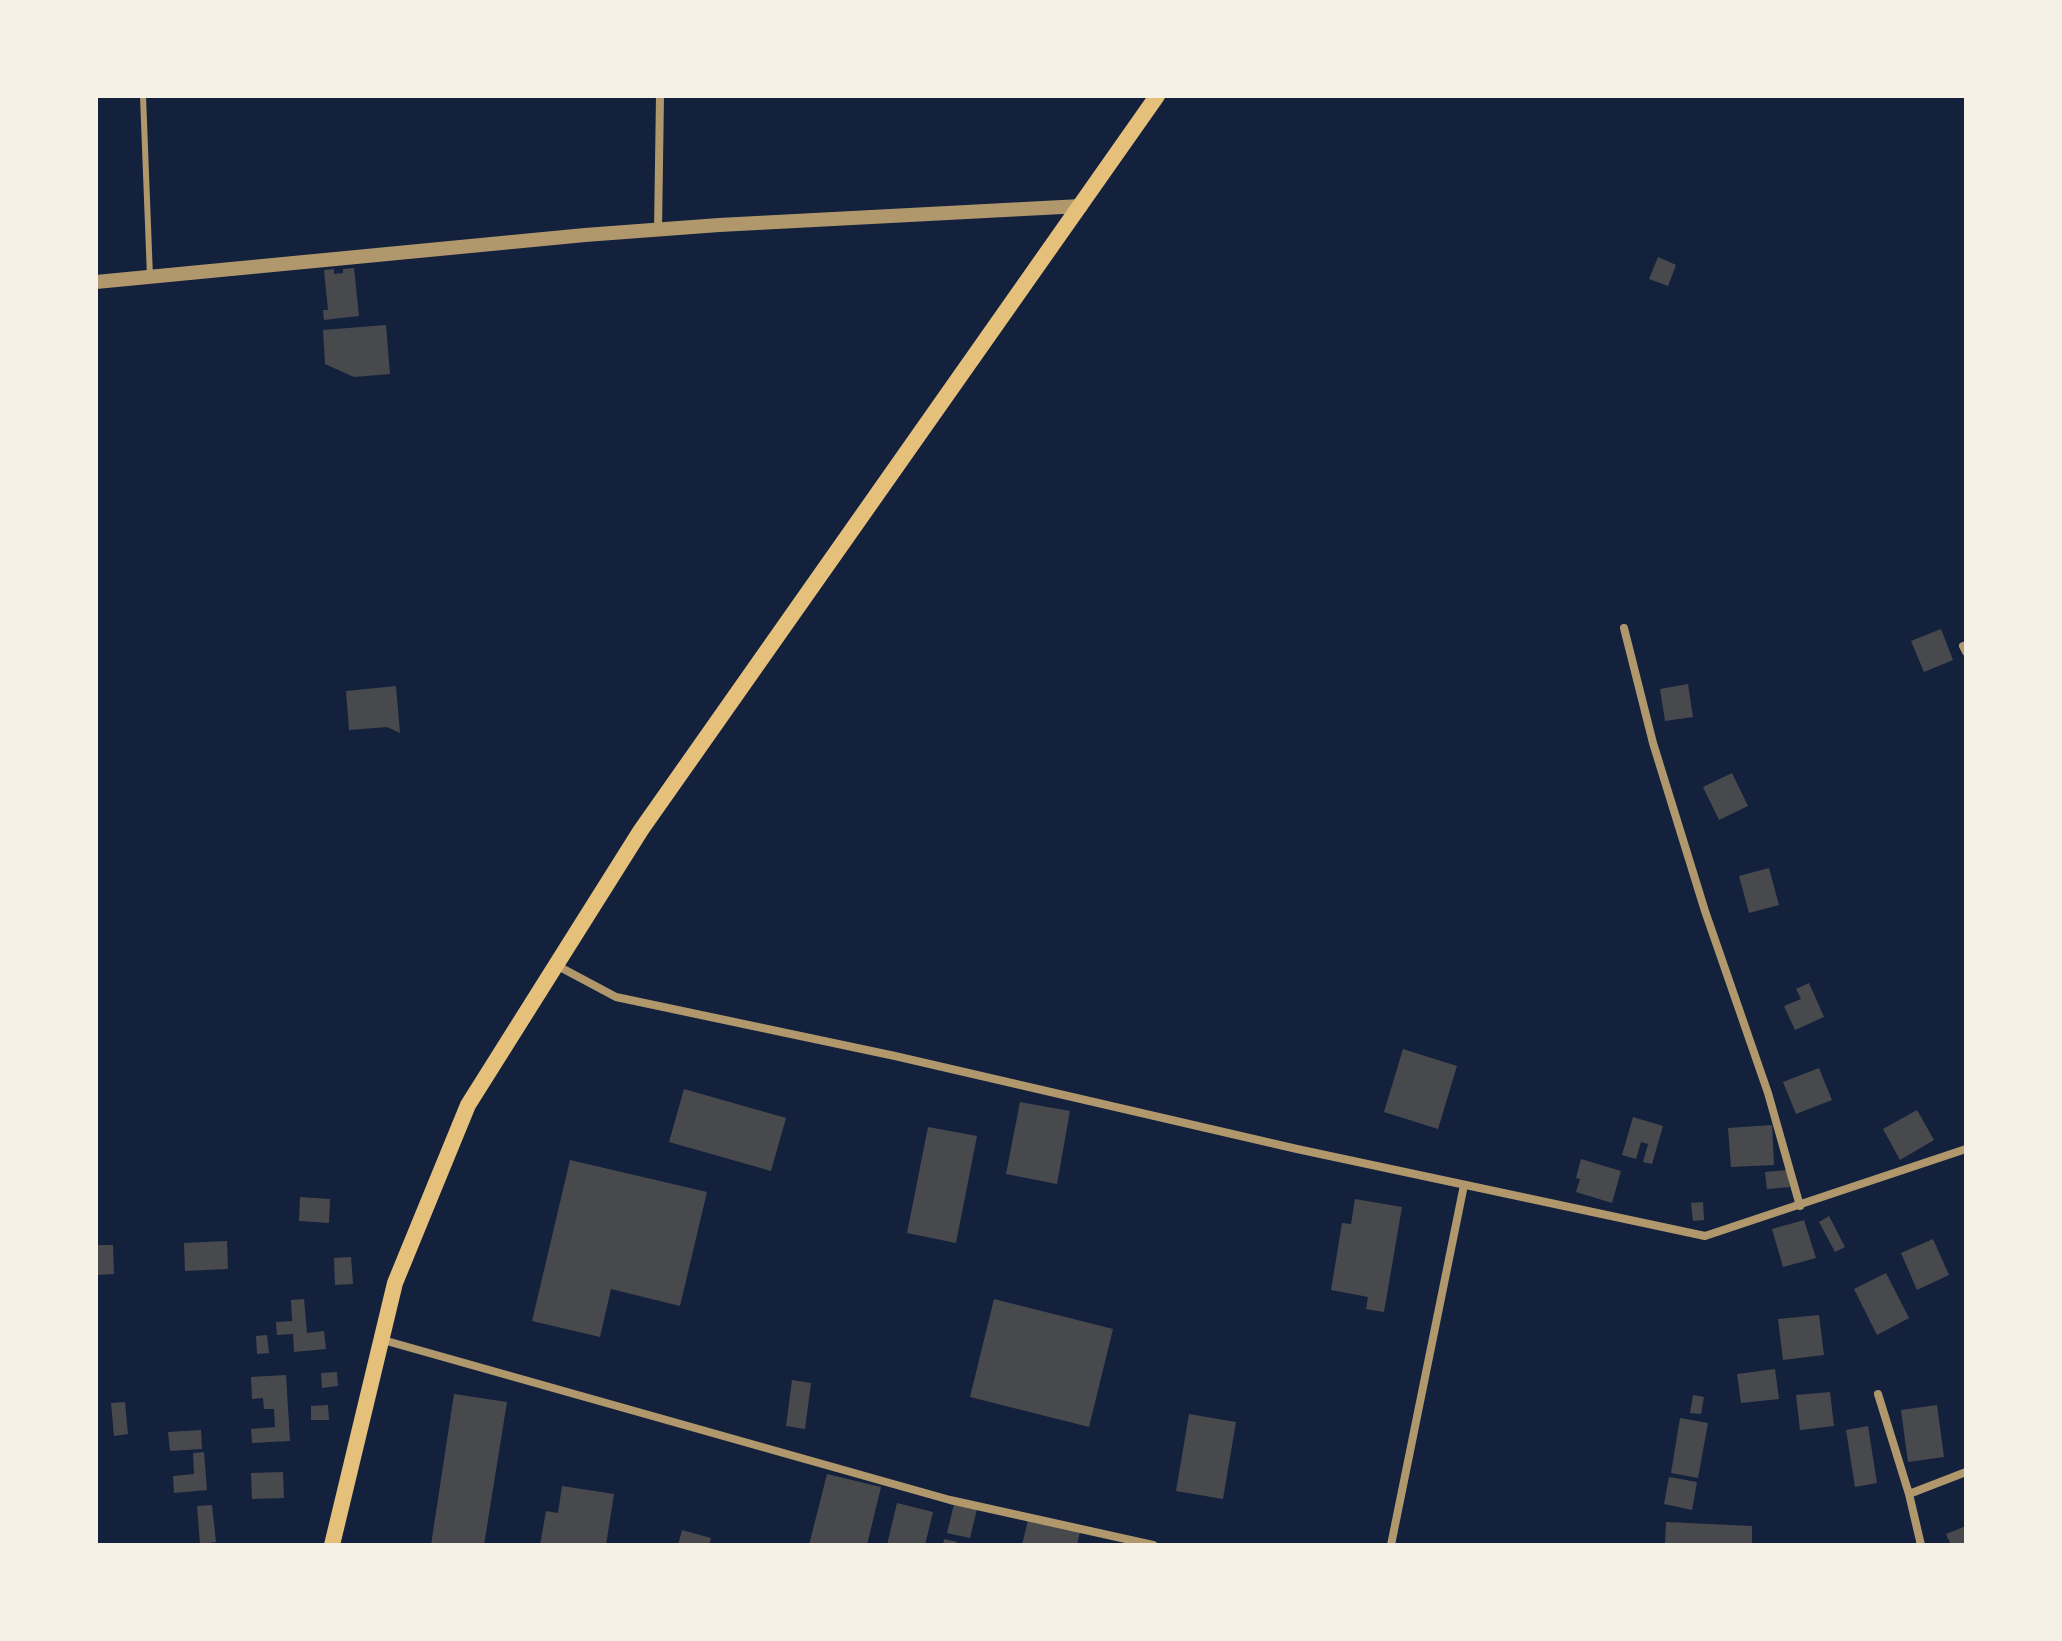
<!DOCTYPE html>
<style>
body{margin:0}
#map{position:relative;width:2062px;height:1641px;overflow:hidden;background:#14213d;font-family:Karla,sans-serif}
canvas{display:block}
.frame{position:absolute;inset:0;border:98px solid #f6f1e7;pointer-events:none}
</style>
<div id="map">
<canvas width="2062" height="1641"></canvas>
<div class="frame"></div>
</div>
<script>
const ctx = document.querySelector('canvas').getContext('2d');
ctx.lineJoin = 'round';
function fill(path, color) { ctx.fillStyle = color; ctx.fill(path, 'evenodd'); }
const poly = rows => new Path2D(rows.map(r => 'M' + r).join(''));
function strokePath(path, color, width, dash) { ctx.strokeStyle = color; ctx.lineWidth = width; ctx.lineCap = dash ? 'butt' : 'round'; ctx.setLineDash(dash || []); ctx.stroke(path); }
fill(poly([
 [1658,257,1676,265,1668,286,1649,279],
 [354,268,359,316,324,320,323,310,328,310,324,270,334,269,334,274,343,273,343,269],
 [386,325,390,374,354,377,325,364,323,330],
 [1941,629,1953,660,1924,672,1911,641],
 [1688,684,1693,717,1665,721,1660,689],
 [396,686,400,733,387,727,349,730,346,691],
 [1732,773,1748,806,1719,820,1703,787],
 [1769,868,1779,905,1749,913,1739,876],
 [1809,983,1824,1017,1795,1030,1784,1006,1801,999,1796,989],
 [1403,1049,1457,1066,1438,1129,1384,1112],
 [1819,1068,1832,1100,1796,1114,1783,1082],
 [684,1089,786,1118,771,1171,669,1142],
 [1020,1102,1070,1111,1057,1184,1006,1174],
 [1917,1110,1934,1140,1900,1160,1883,1129],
 [1633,1117,1663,1126,1652,1164,1643,1162,1648,1144,1641,1142,1636,1159,1622,1155],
 [1772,1125,1774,1165,1731,1167,1728,1128],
 [928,1127,977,1136,956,1243,907,1233],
 [1581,1159,1621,1171,1612,1203,1576,1192,1580,1179,1576,1178],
 [570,1160,707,1192,680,1306,611,1289,600,1337,532,1321],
 [1788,1170,1790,1187,1767,1189,1765,1172],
 [300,1197,330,1199,329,1223,299,1221],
 [1355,1199,1402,1207,1384,1312,1366,1309,1368,1297,1331,1290,1342,1223,1351,1224],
 [1703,1202,1704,1220,1693,1221,1691,1203],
 [1829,1216,1845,1247,1835,1252,1819,1222],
 [1804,1220,1816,1258,1783,1267,1772,1229],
 [1933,1239,1949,1275,1917,1290,1901,1253],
 [227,1241,228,1269,185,1271,184,1243],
 [96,1245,113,1245,114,1274,96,1275],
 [351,1257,353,1284,335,1285,334,1258],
 [1886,1273,1909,1318,1877,1335,1854,1289],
 [304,1299,307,1333,324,1331,326,1349,294,1352,293,1334,277,1335,276,1322,292,1321,291,1300],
 [994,1299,1113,1329,1089,1427,970,1397],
 [1819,1315,1824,1355,1783,1360,1778,1319],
 [267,1335,269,1353,257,1354,256,1336],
 [1775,1369,1779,1399,1741,1403,1737,1374],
 [337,1372,338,1386,322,1388,321,1373],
 [286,1375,290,1441,252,1443,251,1429,275,1427,274,1409,264,1409,263,1398,252,1399,251,1377],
 [792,1380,811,1383,805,1429,786,1426],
 [1830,1392,1834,1426,1800,1430,1796,1395],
 [454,1394,507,1402,484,1545,431,1545],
 [1693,1395,1704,1397,1701,1414,1690,1413],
 [125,1402,128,1434,114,1436,111,1403],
 [328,1405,329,1420,311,1420,311,1406],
 [1937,1405,1944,1457,1908,1462,1901,1410],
 [1189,1414,1236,1422,1223,1499,1176,1491],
 [1680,1418,1708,1423,1698,1478,1671,1473],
 [1868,1426,1877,1483,1855,1487,1846,1430],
 [201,1430,202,1449,170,1451,168,1432],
 [204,1452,207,1490,174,1493,173,1476,194,1474,193,1453],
 [283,1472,284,1498,252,1499,251,1473],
 [827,1474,881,1487,867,1545,809,1545],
 [1669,1477,1697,1482,1692,1510,1664,1504],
 [562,1486,614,1494,606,1545,540,1545,546,1511,558,1513],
 [897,1503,933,1512,925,1545,887,1545],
 [954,1504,977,1509,970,1538,947,1533],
 [212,1505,216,1542,200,1544,197,1506],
 [1028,1520,1080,1532,1077,1545,1022,1545],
 [1666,1522,1752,1526,1752,1545,1665,1545],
 [1966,1526,1966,1545,1951,1545,1946,1534],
 [682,1530,711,1538,709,1545,678,1545],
 [944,1539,957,1542,956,1545,943,1545]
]), '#48494c');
strokePath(poly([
 [143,96,150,277]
]), '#b1986c', 6);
strokePath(poly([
 [658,230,660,96],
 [1624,628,1653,743,1705,911,1768,1093,1800,1206],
 [1963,646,1966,652],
 [556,965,616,997,895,1056,1297,1149,1705,1236,1966,1149],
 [383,1340,950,1500,1153,1545],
 [1878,1394,1909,1494,1921,1545],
 [1909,1494,1966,1472],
 [1391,1545,1464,1185]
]), '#b1986c', 8);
strokePath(poly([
 [96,282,585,235,719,225,1081,206]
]), '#b1986c', 14);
strokePath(poly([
 [332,1545,395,1283,468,1105,641,830,1157,96]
]), '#e5c07b', 16);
</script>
